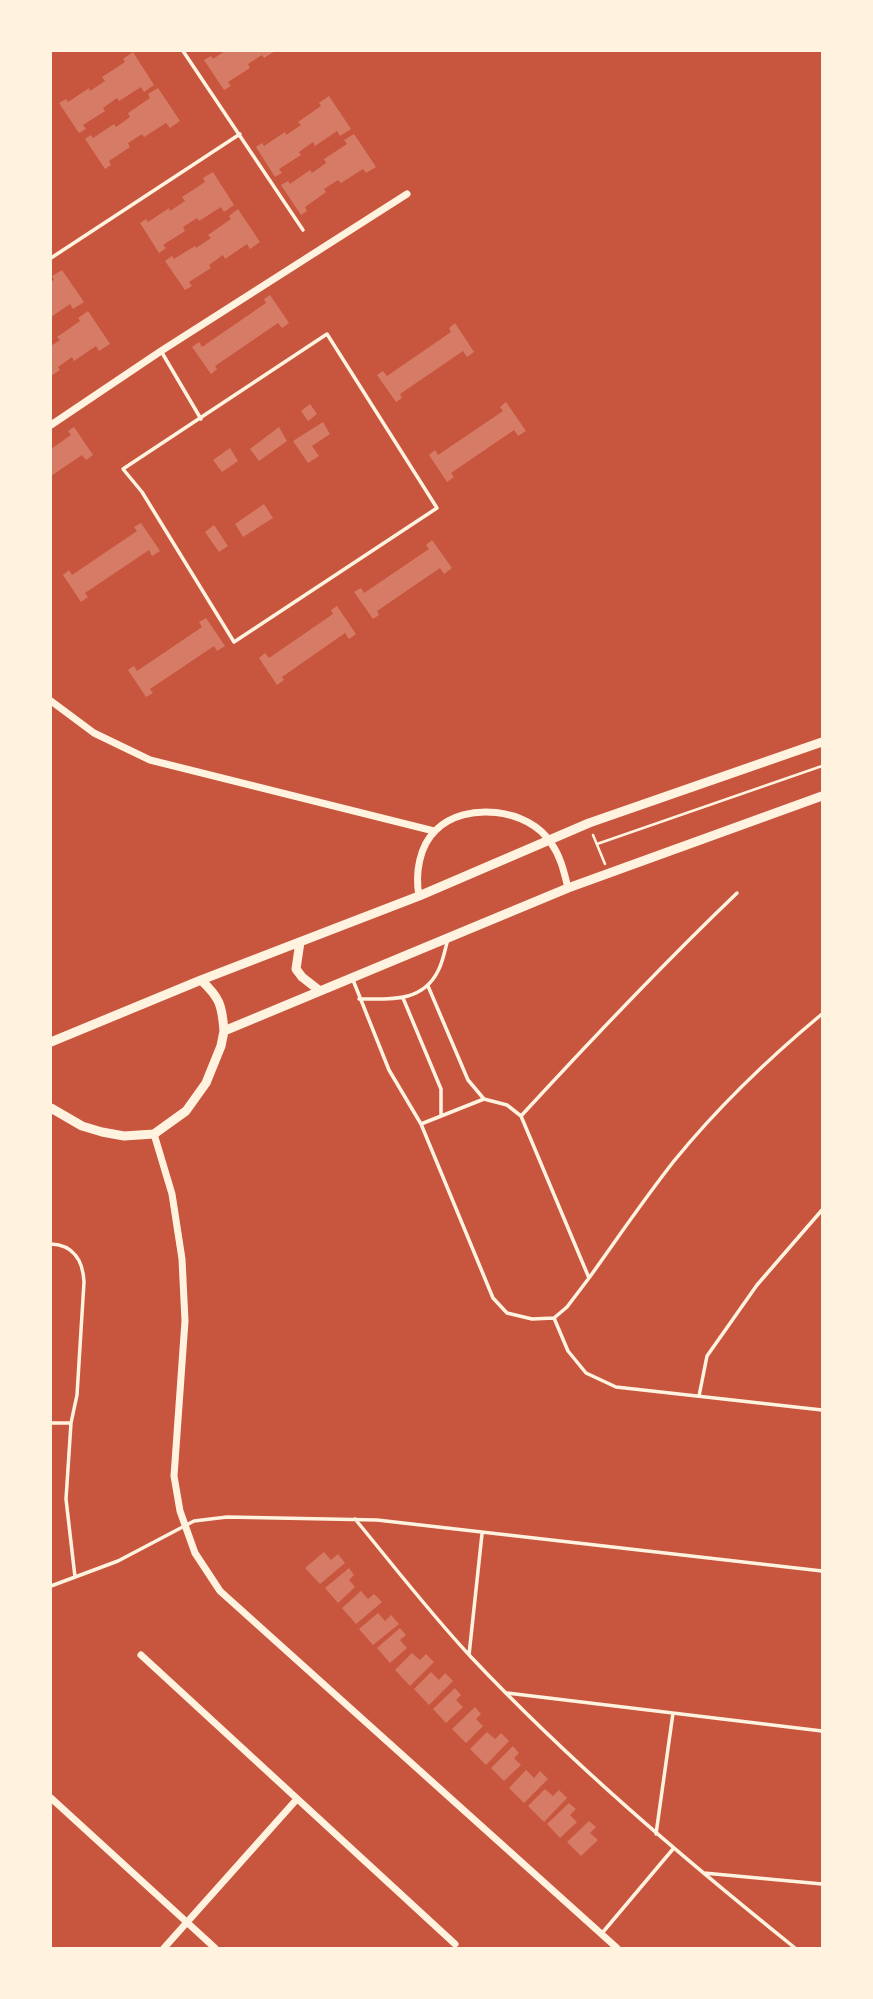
<!DOCTYPE html>
<style>
body{margin:0}
#map{position:relative;width:873px;height:1999px;overflow:hidden;background:#c8553d;font-family:"Exo 2",sans-serif}
canvas{display:block}
.frame{position:absolute;inset:0;border:52px solid #fff3e0;pointer-events:none}
</style>
<div id="map">
<canvas width="873" height="1999"></canvas>
<div class="frame"></div>
</div>
<script>
const c = document.querySelector('canvas').getContext('2d');
c.lineJoin = 'round';
function fillPath(path, color) {
  c.fillStyle = color;
  c.fill(path, 'evenodd');
}
function stroke(path, color, width, dash) {
  c.strokeStyle = color;
  c.lineWidth = width;
  c.lineCap = dash ? 'butt' : 'round';
  c.setLineDash(dash || []);
  c.stroke(path);
}
fillPath(new Path2D(`
 M225 51H275L264 58 262 55 248 64 250 68 228 82 231 86 224 90 204 60 211 56 213 59Z
 M133 52 154 85 144 92 141 87 119 101 117 98 103 108 105 111 83 125 86 129 79 133 59 103 66 99 68 102 89 88 90 91 105 81 102 77 125 62 123 59Z
 M158 88 180 121 170 128 166 123 144 137 142 134 128 143 130 147 109 161 111 165 105 169 85 139 91 135 93 138 114 124 116 127 130 117 128 113 150 98 148 94Z
 M329 96 351 129 340 136 337 131 315 146 313 142 299 152 301 155 279 169 282 173 275 177 256 147 262 143 264 146 285 132 286 135 301 125 298 122 321 106 319 103Z
 M354 134 376 167 366 173 363 169 341 183 338 180 324 189 326 192 305 207 307 211 301 215 281 185 288 181 290 184 310 170 312 173 326 163 324 159 347 144 344 140Z
 M213 172 234 205 224 212 221 207 199 221 197 218 183 227 185 231 163 245 166 248 159 253 140 223 146 219 148 222 169 208 170 211 185 201 182 197 205 182 203 178Z
 M238 209 260 242 250 249 247 244 225 259 223 255 209 265 211 268 189 282 192 286 185 290 165 261 172 256 174 259 195 246 196 248 211 238 208 235 231 219 229 216Z
 M62 270 84 302 73 309 70 304 51 317V282L54 280 52 276Z
 M270 295 289 323 282 328 278 323 215 366 217 369 211 374 192 347 199 342 202 347 266 303 264 299Z
 M88 311 110 344 99 351 96 346 74 361 72 357 58 367 60 370 51 376V346L60 340 57 337 80 321 78 318Z
 M455 323 474 352 467 357 463 351 400 394 402 398 396 402 377 375 383 371 387 376 451 332 449 328Z
 M506 402 526 431 518 436 514 430 451 473 454 477 447 482 429 455 435 450 438 455 503 411 500 407Z
 M310 404 317 414 308 421 301 411Z
 M323 422 330 434 312 446 319 456 308 463 293 441Z
 M74 427 93 455 86 460 82 455 51 476V449L71 435 68 431Z
 M279 427 287 441 259 461 250 449Z
 M230 448 238 461 222 472 213 460Z
 M264 504 273 518 243 537 235 524Z
 M141 523 160 551 152 556 149 550 85 593 88 597 81 602 63 575 69 570 72 575 137 531 134 527Z
 M214 525 228 546 219 552 205 532Z
 M432 540 452 568 444 574 440 568 377 611 379 615 373 619 354 592 361 588 364 593 429 549 426 545Z
 M337 606 356 634 349 639 345 633 282 677 284 680 277 685 259 658 265 653 269 658 333 614 331 610Z
 M206 618 225 646 217 651 214 646 150 689 153 693 146 697 128 670 134 666 137 671 202 627 199 622Z
 M324 1552 331 1560 338 1554 345 1563 320 1584 305 1568Z
 M349 1568 354 1575 349 1580 355 1587 338 1603 325 1588Z
 M361 1591 368 1599 374 1594 382 1602 356 1624 342 1608Z
 M378 1613 385 1621 391 1615 399 1624 373 1645 359 1629Z
 M400 1628 406 1635 400 1640 407 1648 390 1663 377 1648Z
 M412 1653 420 1660 426 1654 434 1662 410 1686 395 1670Z
 M431 1672 439 1680 445 1673 453 1681 429 1705 414 1689Z
 M455 1688 461 1695 456 1700 463 1707 446 1723 433 1709Z
 M475 1707 481 1714 476 1719 483 1726 466 1743 452 1729Z
 M487 1732 495 1739 501 1733 509 1741 486 1765 470 1749Z
 M513 1746 519 1753 514 1758 521 1765 504 1781 491 1768Z
 M526 1770 534 1778 540 1771 548 1779 524 1803 509 1788Z
 M545 1789 553 1796 559 1790 567 1798 544 1822 528 1806Z
 M569 1803 576 1809 570 1815 577 1822 560 1838 547 1824Z
 M589 1821 596 1827 590 1833 598 1840 581 1856 567 1842Z`), '#d67c66');
stroke(new Path2D(`
 M593 835 605 864
 M597 844 822 766`), '#fff3e0', 2.5);
stroke(new Path2D(`
 M183 51 303 230
 M51 258 240 134
 M327 334 437 508 234 642 142 492 123 469Z
 M161 351 201 419
 M353 980 389 1070 421 1124 493 1298 507 1313 532 1319 554 1318 567 1307 589 1278 521 1116 507 1105 484 1099 421 1124
 M428 986 468 1080 484 1099
 M403 998 441 1089V1116
 M359 999C389 999 422 1003 438 971 443 962 445 949 448 939
 M521 1116C591 1040 662 965 737 893
 M51 1244C74 1245 83 1261 84 1282L77 1395 71 1423 66 1499 75 1577
 M589 1278C617 1239 644 1199 674 1161 718 1107 769 1058 822 1014
 M554 1318 568 1351 586 1373 616 1387 822 1410
 M699 1396 707 1356 757 1285 822 1210
 M51 1423H71
 M355 1519C393 1565 430 1613 471 1657 571 1763 682 1857 795 1948
 M51 1586 118 1561 194 1521 227 1517 377 1520 822 1571
 M469 1655 482 1534
 M507 1693 822 1731
 M656 1834 673 1713
 M704 1873 822 1884
 M603 1932 673 1849`), '#fff3e0', 3.5);
stroke(new Path2D(`
 M51 425 161 351 407 194
 M51 701 94 733 150 760 434 831
 M419 896C415 874 419 846 436 830 465 801 529 808 551 843 561 857 564 872 568 888
 M154 1134 172 1194 182 1259 185 1321 174 1476 180 1511 195 1553 220 1591 617 1948
 M141 1655 455 1944
 M51 1798 215 1948
 M164 1948 297 1799`), '#fff3e0', 7);
stroke(new Path2D(`
 M300 942 296 969 302 977 320 991
 M201 980C220 998 222 1005 224 1031
 M51 1042 201 980 419 896 589 823 822 742
 M51 1108 82 1126 102 1132 124 1136 154 1134 186 1111 206 1083 221 1046 224 1031 568 888 822 796`), '#fff3e0', 9);
</script>
